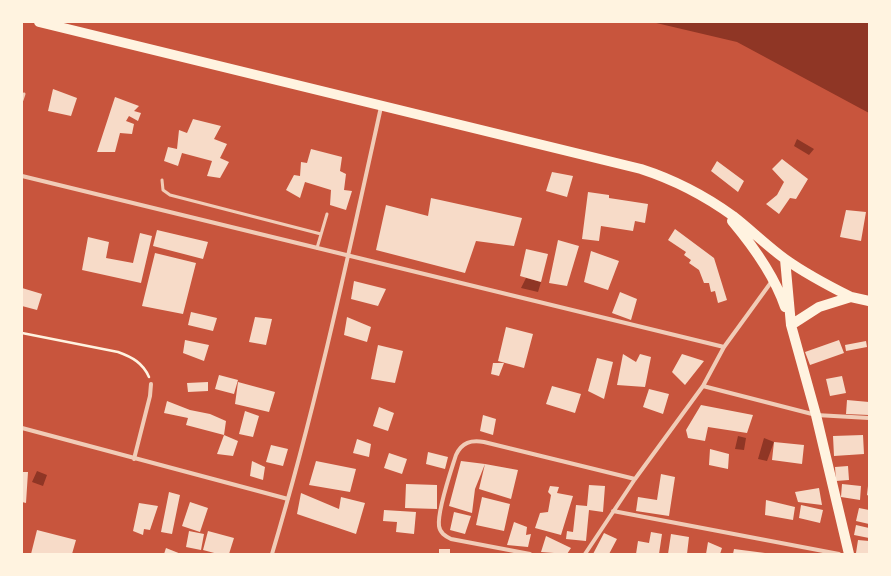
<!DOCTYPE html>
<style>
body{margin:0}
#map{position:relative;width:891px;height:576px;overflow:hidden;background:#c8553d;font-family:"Public Sans",sans-serif}
canvas{display:block}
.frame{position:absolute;inset:0;border:23px solid #fff3e0;pointer-events:none}
</style>
<div id="map">
<canvas width="891" height="576"></canvas>
<div class="frame"></div>
</div>
<script>
const c = document.querySelector('canvas').getContext('2d');
c.lineJoin = 'round';
function fillPath(path, color) {
  c.fillStyle = color;
  c.fill(path, 'evenodd');
}
function stroke(path, color, width, dash) {
  c.strokeStyle = color;
  c.lineWidth = width;
  c.lineCap = dash ? 'butt' : 'round';
  c.setLineDash(dash || []);
  c.stroke(path);
}
fillPath(new Path2D(`
 M652 22H869V113L737 42Z
 M797 139 814 149 809 155 794 146Z
 M526 278 541 282 538 292 521 288Z
 M738 436 746 438 744 450 735 449Z
 M764 438 774 442 767 461 758 459Z
 M37 471 47 475 43 486 32 482Z`), '#8f3625');
fillPath(new Path2D(`
 M53 89 77 98 71 116 48 111Z
 M115 97 139 106 134 111 141 113 138 121 129 116 126 121 134 124 132 134 120 133 115 152H97Z
 M193 119 221 126 214 139 227 144 220 158 229 162 220 178 207 176 212 161 182 153 178 166 164 161 168 147 177 149 179 130 187 133Z
 M311 149 342 157 340 171 346 174 344 190 352 191 346 210 330 205 331 190 305 182 300 198 286 190 294 175 300 176 301 162 307 163Z
 M782 159 808 179 796 199 790 198 779 214 766 204 777 195 784 182 772 169Z
 M717 161 744 181 738 192 711 171Z
 M552 172 573 176 567 197 546 191Z
 M588 192 609 195V198L648 204 645 223 635 221 633 231 601 226 599 241 582 239Z
 M431 198 522 218 514 246 476 241 465 273 376 250 386 205 428 216Z
 M846 210 866 212 861 241 840 237Z
 M675 229 714 258 727 300 718 303 715 291 711 292 709 283H704L699 270 689 263 691 260 684 255 686 252 668 240Z
 M157 230 208 242 203 259 153 246Z
 M140 233 152 236 141 283 82 270 88 237 109 242 106 258 133 263Z
 M558 240 579 246 567 286 549 283Z
 M526 249 548 254 541 282 520 276Z
 M591 251 619 261 608 290 584 282Z
 M155 253 196 263 183 314 142 306Z
 M354 281 386 289 378 306 351 299Z
 M22 288 42 294 37 310 22 306Z
 M620 292 637 299 631 320 612 313Z
 M191 312 217 318 213 331 188 325Z
 M255 317 272 319 266 345 249 342Z
 M347 317 371 327 367 342 344 335Z
 M506 327 533 334 524 368 498 361Z
 M185 340 209 345 204 361 183 353Z
 M839 340 844 353 810 365 805 352Z
 M866 341 867 347 846 351 845 345Z
 M378 345 403 351 395 383 371 379Z
 M623 354 636 362 640 354 651 357 645 387 617 385Z
 M682 354 704 361 685 385 672 372Z
 M597 358 613 362 604 399 588 391Z
 M493 363H504L499 376 491 374Z
 M219 375 238 380 234 394 215 389Z
 M842 376 846 393 830 396 826 379Z
 M208 382V391L188 392 187 383Z
 M238 382 275 392 269 412 235 404Z
 M552 386 581 394 575 413 546 404Z
 M649 389 669 394 663 414 643 407Z
 M847 400 869 402V415L846 414Z
 M167 401 190 410 210 414 226 421 224 435 186 425 188 418 164 413Z
 M701 405 753 415 747 433 708 427 705 441 688 438 686 430Z
 M379 407 394 413 388 431 373 426Z
 M245 411 259 416 253 437 239 434Z
 M483 415 496 419 493 435 480 431Z
 M224 435 238 441 233 456 217 454Z
 M863 435 864 454 834 456 833 436Z
 M357 439 371 444 369 457 353 453Z
 M774 442 804 445 802 464 772 460Z
 M271 445 288 449 283 466 266 462Z
 M710 449 729 454 728 469 709 465Z
 M428 452 448 457 445 469 426 464Z
 M389 453 407 459 402 474 384 468Z
 M252 461 265 467 263 480 250 476Z
 M316 461 356 469 350 492 309 485Z
 M461 461 485 464 475 489 472 513 449 506Z
 M485 464 518 470 511 499 479 489Z
 M848 466 849 480 836 481 835 467Z
 M22 472H28L26 503 22 502Z
 M661 474 675 477 669 516 636 511 638 497 657 500Z
 M406 484 437 485V509L405 508Z
 M842 484 861 486 860 500 841 497Z
 M589 485 605 486 603 512 589 510 586 541 566 539 567 531 573 532 576 505 587 506Z
 M550 486 559 487 557 493 573 496 561 535 535 528 540 513 548 512 551 495 548 492Z
 M868 486H869V496L867 495Z
 M819 488 822 505 798 502 795 492Z
 M169 492 180 495 172 534 161 532Z
 M301 493 339 509 341 497 365 503 356 534 297 514Z
 M482 497 510 504 504 531 476 525Z
 M766 500 795 507 793 520 765 515Z
 M190 502 208 508 200 532 182 526Z
 M139 503 158 506 150 530 144 529 143 535 133 531Z
 M801 505 823 510 820 523 799 518Z
 M859 508 869 510V524L856 521Z
 M384 510 416 512 414 534 396 532 397 522 383 521Z
 M454 512 471 516 465 534 450 530Z
 M514 522 527 527 526 535 531 534 528 547 507 545Z
 M856 525 869 528V538L854 535Z
 M37 530 76 540 72 554H31Z
 M189 531 204 534 201 550 186 547Z
 M208 531 234 538 229 554H218L203 550Z
 M651 532 662 534 659 554 649 553V554H636L638 541 649 543Z
 M604 533 617 539 609 554H593Z
 M671 534 689 537 687 554H668Z
 M546 536 571 548 567 554 541 552Z
 M858 540 869 541V554L856 553Z
 M708 542 722 548 720 554H706Z
 M166 548 181 554H164Z
 M439 549H450V554H439Z
 M734 549 765 553V554H733Z`), '#f7dbc8');
stroke(new Path2D(`
 M22 333 118 352C132 357 143 363 149 377`), '#fff3e0', 2.5);
stroke(new Path2D(`
 M22 100 24 94
 M162 180 163 190 170 195 321 234
 M317 248 327 214`), '#f1ccb7', 3);
stroke(new Path2D(`
 M22 176 724 347
 M703 386 816 415 869 418
 M22 428 288 499
 M134 459 150 396 151 384
 M613 511 839 554
 M272 554C316 407 348 257 381 107
 M530 554 451 539C445 536 440 533 439 526 437 511 451 471 456 455 462 442 471 440 484 442L635 479
 M585 554 635 479 703 386 724 347 772 281`), '#f1ccb7', 4);
stroke(new Path2D(`
 M39 22 641 169C675 180 704 195 733 216 751 230 767 246 785 259 806 274 829 286 851 297
 M732 221C753 246 775 277 785 307
 M785 259 791 325 816 415 849 554
 M791 325 819 307 851 297 869 301`), '#fff3e0', 10);
</script>
